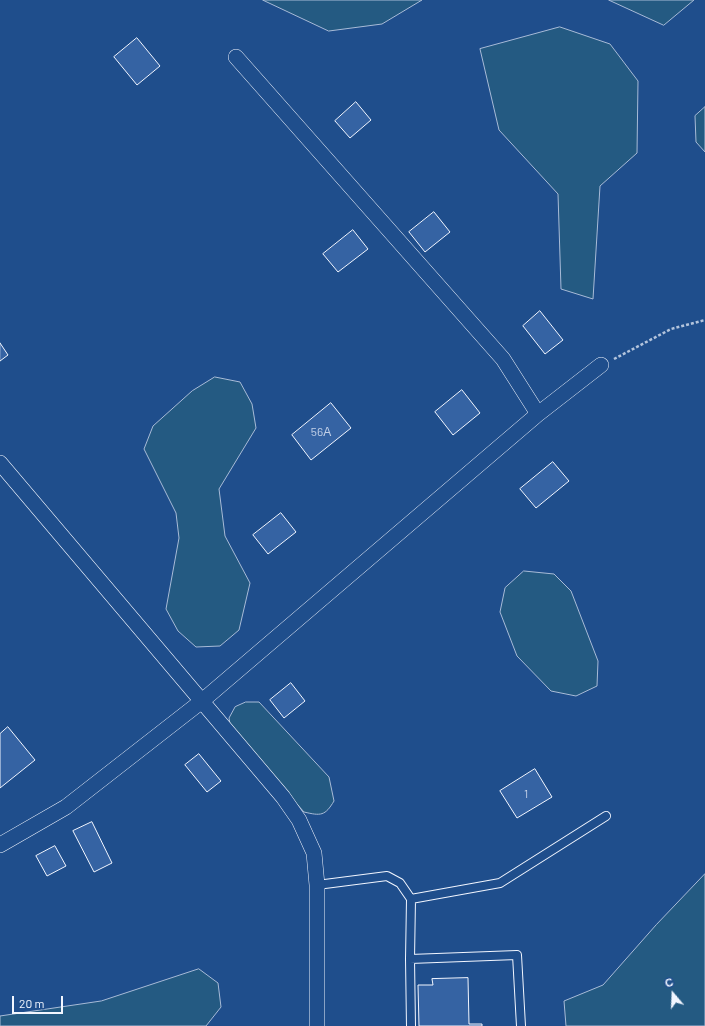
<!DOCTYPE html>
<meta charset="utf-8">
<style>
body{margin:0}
#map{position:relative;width:705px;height:1026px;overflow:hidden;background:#1f4e8c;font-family:Barlow,sans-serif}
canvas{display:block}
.north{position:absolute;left:653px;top:974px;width:40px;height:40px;-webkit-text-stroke:3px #1f4e8c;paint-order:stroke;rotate:341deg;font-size:11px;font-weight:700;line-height:16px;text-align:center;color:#f2f6ff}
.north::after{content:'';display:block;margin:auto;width:14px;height:18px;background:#f2f6ff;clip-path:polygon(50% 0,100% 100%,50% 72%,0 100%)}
.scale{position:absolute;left:12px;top:996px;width:51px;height:18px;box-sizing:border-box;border:2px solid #f2f6ff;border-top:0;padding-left:5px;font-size:12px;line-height:14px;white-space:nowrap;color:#f2f6ff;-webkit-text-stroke:3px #1f4e8c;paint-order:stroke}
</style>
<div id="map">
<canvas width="705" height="1026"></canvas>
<div class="north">С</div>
<div class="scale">20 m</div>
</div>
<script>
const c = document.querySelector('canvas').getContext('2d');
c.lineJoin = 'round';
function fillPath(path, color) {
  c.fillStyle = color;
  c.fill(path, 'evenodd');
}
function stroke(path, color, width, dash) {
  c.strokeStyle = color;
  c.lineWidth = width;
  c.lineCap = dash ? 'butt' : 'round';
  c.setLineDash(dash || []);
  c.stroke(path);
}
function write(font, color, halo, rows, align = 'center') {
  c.font = font + ' Barlow,sans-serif';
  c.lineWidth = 3;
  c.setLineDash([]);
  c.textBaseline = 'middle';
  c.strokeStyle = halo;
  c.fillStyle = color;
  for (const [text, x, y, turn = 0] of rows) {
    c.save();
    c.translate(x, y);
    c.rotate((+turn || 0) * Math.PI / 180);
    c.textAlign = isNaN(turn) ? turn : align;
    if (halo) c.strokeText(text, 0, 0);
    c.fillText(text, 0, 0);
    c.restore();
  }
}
const green = new Path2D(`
 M263 0H422L382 24 329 31Z
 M609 0H694L664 25Z
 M560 27 610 44 638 81 637 153 600 186 593 299 561 289 558 194 499 130 480 49Z
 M705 107V152L696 142 695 116Z
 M215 377 240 382 252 404 256 428 219 489 225 536 250 583 239 630 220 646 196 647 178 631 166 609 179 538 176 513 144 449 153 426 192 391Z
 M524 571 554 574 571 591 598 661 597 686 576 696 551 691 517 656 500 612 505 588Z
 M246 702H259L329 777 334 801C325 816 321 816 304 812L231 730 229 718 235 707Z
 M705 874V1026H566L564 1001 603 985 656 925Z
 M199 969 218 983 221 1007 206 1026H0V1016L101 1001Z`);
fillPath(green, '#245a82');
stroke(green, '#a8bbd7', 1);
const building = new Path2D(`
 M137 38 160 66 137 85 114 57Z
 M356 102 371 120 350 138 335 121Z
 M434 212 450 232 425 252 409 232Z
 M353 230 368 249 338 272 323 254Z
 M540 311 563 340 545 354 523 326Z
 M0 343 8 355 0 361Z
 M462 390 480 413 453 435 435 412Z
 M331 403 351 428 311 460 292 435Z
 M553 462 569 481 536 508 520 489Z
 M281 513 296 532 268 554 253 535Z
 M291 683 305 701 284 718 270 700Z
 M8 727 35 760 0 788V734Z
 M199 754 221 781 207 792 185 765Z
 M535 769 552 797 517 818 500 791Z
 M92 822 112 863 94 872 73 831Z
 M55 846 66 866 47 876 36 856Z
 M468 978 469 1024H482V1026H419L418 985H433L432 979Z`);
fillPath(building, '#3563a3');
stroke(building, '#f2f6ff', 1);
const service = new Path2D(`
 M317 885 387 876 400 883 411 899 410 959 411 1026
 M411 899 500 883 606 816
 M410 959 517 955 521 1026`);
const minor = new Path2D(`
 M236 57 503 359 538 414
 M0 463 283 797 299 820 314 853 317 885V1026
 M0 845 66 807 202 701 538 414 601 365`);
stroke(service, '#f2f6ff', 10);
stroke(minor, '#f2f6ff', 16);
stroke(new Path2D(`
 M614 359 671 329 705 320`), '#b3c4dc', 2.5, [3, 2]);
stroke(service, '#1f4e8c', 8);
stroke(minor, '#1f4e8c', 15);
write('12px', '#c3d1e8', null, [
 ["56А",321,432],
 ["1",526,794]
]);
</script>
